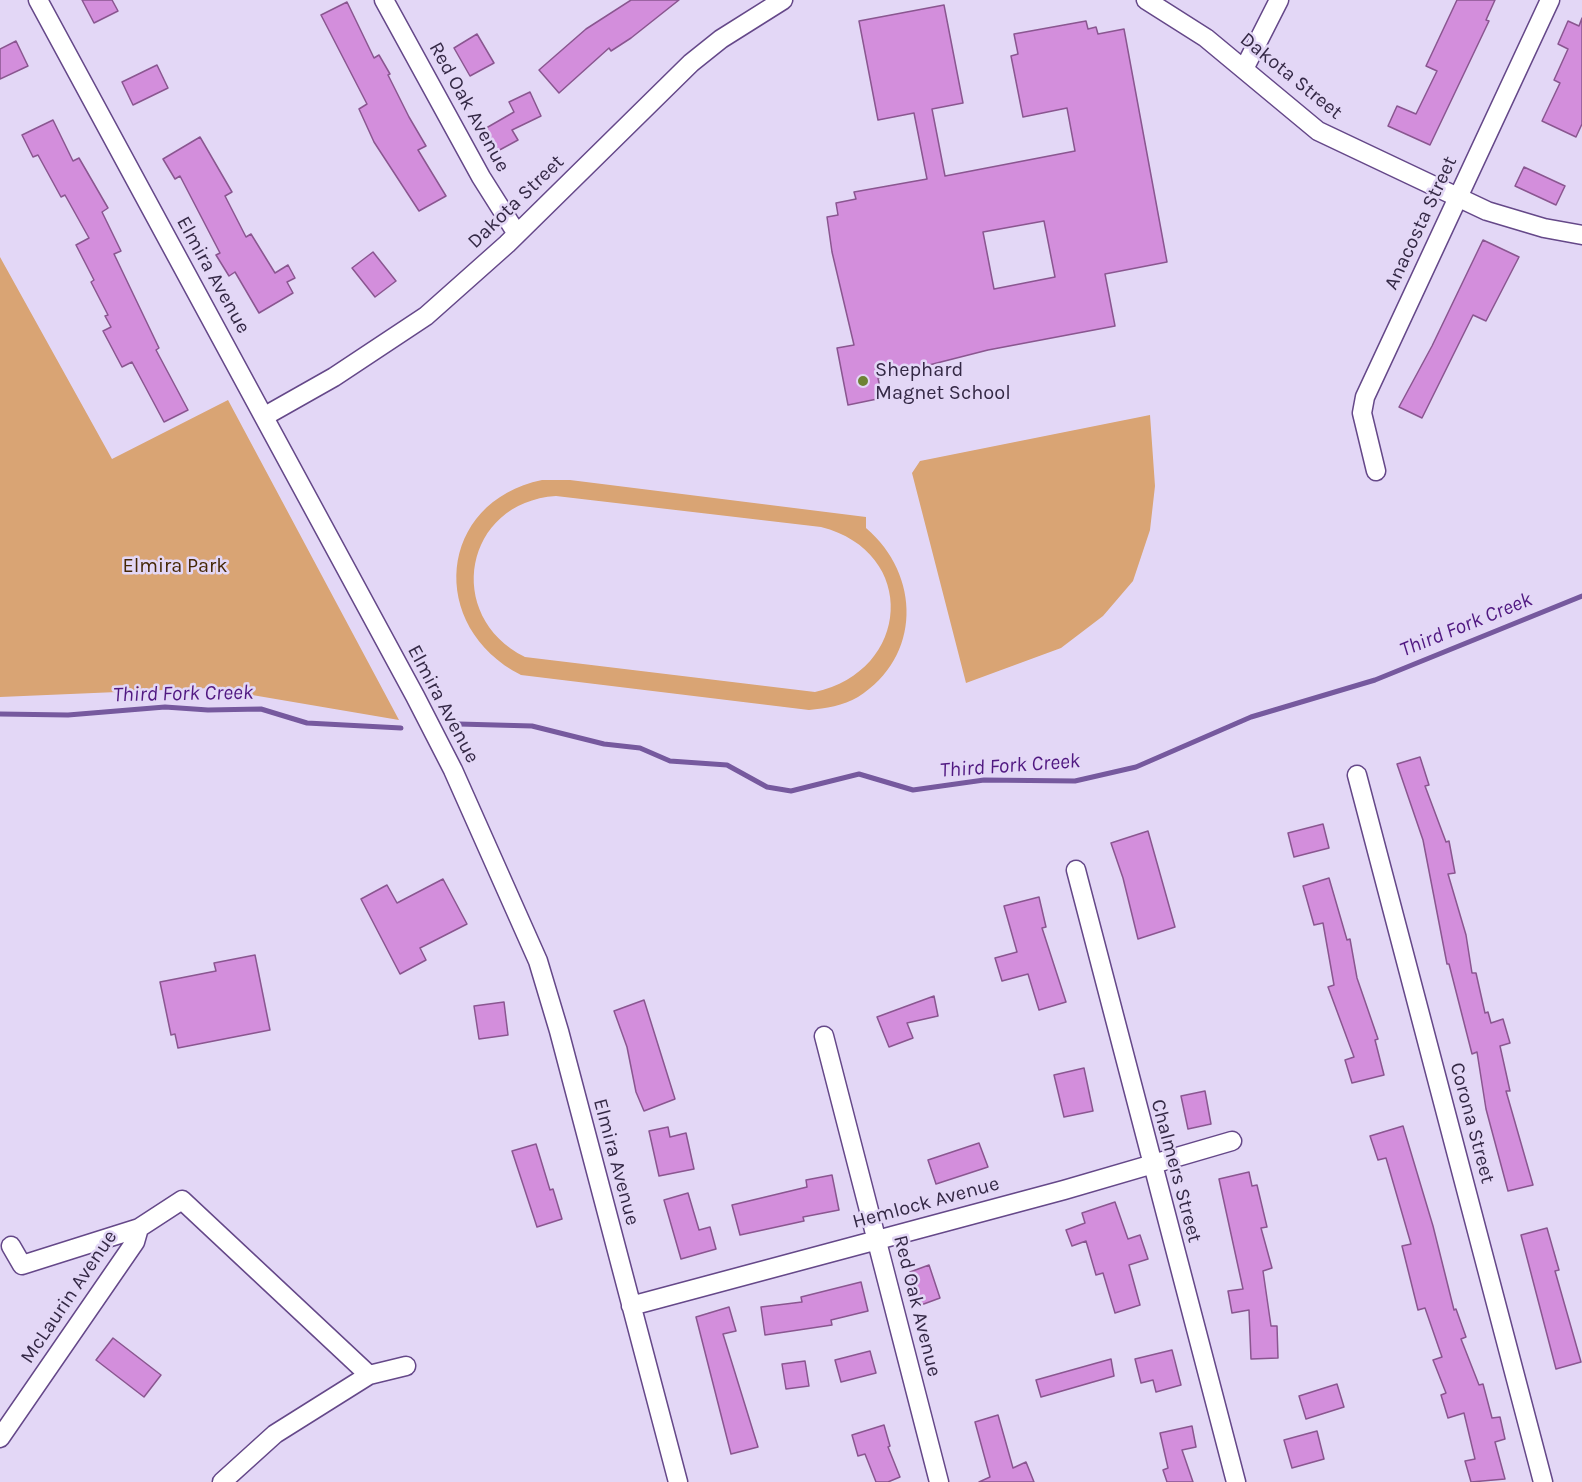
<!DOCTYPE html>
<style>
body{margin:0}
canvas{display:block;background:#e3d7f6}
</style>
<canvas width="1582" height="1482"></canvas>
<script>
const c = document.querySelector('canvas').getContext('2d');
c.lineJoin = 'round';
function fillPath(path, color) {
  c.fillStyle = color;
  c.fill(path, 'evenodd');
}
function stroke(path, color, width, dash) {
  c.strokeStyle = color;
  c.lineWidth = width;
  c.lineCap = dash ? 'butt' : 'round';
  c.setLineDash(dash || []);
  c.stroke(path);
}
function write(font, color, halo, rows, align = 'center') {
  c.font = font + ' Karla,sans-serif';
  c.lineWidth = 5;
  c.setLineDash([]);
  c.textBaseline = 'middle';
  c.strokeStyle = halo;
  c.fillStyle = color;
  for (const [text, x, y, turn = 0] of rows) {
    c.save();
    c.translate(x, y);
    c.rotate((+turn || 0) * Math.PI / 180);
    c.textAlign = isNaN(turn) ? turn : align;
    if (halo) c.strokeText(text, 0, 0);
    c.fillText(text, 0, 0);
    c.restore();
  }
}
fillPath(new Path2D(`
 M0 257 112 459 228 400 399 720 211 688 0 697Z
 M1150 415 1155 486 1150 530 1133 581 1103 616 1061 648 966 683 912 473 920 461Z
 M542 480H570L866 517V528C921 575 922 657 858 697 843 706 826 708 809 710L521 675C427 627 437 502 542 480ZM556 496 821 527C919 552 911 671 815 692L525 657C443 616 464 502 556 496Z`), '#d9a474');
stroke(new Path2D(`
 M0 714 68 715 165 707 208 710 261 709 307 723 401 728
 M459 724 532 726 604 744 640 748 670 761 727 765 767 787 791 791 859 774 913 790 984 780 1075 781 1136 767 1251 717 1375 680 1582 596`), '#76599e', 5);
const building = new Path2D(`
 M82 0H112L118 11 94 23Z
 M631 0H679L631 38 611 51 609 48 559 93 539 70 586 29Z
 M1457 0H1495L1486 20 1489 21 1430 145 1388 126 1397 106 1416 114 1437 71 1426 66Z
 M347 2 374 58 379 55 390 74 388 75 409 117 426 146 418 150 446 196 419 211 374 142 359 109 367 104 321 15Z
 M944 5 963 103 932 109 945 176 1075 151 1067 108 1023 117 1011 56 1018 54 1014 34 1086 21 1088 29 1096 27 1098 34 1124 29 1167 262 1105 274 1115 326 988 350 878 378 882 398 848 405 837 348 854 345 832 252 827 217 838 215 836 203 856 199 854 192 927 179 914 113 878 120 859 21ZM1044 221 1055 277 994 289 983 232Z
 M1582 18V124L1576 137 1542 121 1560 83 1554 80 1568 49 1558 44 1568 21 1579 26Z
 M477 34 494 63 470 76 454 48Z
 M16 41 28 66 0 79V49Z
 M157 65 168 88 133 105 122 82Z
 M530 92 541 116 512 130 518 140 494 153 481 131 514 112 509 102Z
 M53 120 73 161 79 158 108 208 102 212 121 251 114 254 159 348 156 350 188 410 164 422 132 362 122 367 103 331 111 327 105 316 108 315 91 282 94 280 76 245 89 238 65 195 61 197 38 155 33 157 22 135Z
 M200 137 232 192 225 196 246 237 251 234 275 273 288 265 295 278 287 282 293 293 259 313 235 272 229 276 216 255 220 253 180 176 175 179 163 159Z
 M1524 167 1565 186 1556 205 1515 186Z
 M1483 240 1519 257 1486 321 1473 315 1422 418 1399 407 1432 346Z
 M373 252 396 281 375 297 352 268Z
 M1420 757 1429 785 1425 786 1446 842 1449 841 1455 873 1448 874 1466 935 1472 973H1476L1485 1013 1488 1012 1491 1023 1503 1019 1510 1043 1500 1046 1510 1091H1506L1533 1185 1508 1191 1486 1109 1477 1052 1472 1054 1449 964H1447L1423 840 1397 764Z
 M1323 824 1329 848 1294 857 1288 833Z
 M1148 831 1175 927 1138 939 1123 878 1111 843Z
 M1329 878 1347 940 1350 939 1357 978 1378 1039 1375 1040 1384 1075 1352 1083 1345 1060 1354 1057 1328 987 1334 985 1323 923 1314 925 1303 886Z
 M443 879 467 924 420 948 426 960 400 974 361 899 387 885 397 903Z
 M1039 897 1046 927 1042 928 1066 1002 1039 1010 1028 974 1002 981 995 958 1017 952 1004 906Z
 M255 955 270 1030 178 1048 175 1034 171 1035 160 982 216 971 214 963Z
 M934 996 938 1016 907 1023 913 1038 889 1047 877 1017Z
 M644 1000 675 1099 644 1111 636 1092 627 1047 614 1011Z
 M504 1002 508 1035 479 1039 474 1006Z
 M1084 1068 1093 1111 1064 1117 1054 1075Z
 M1205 1091 1211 1124 1188 1129 1181 1096Z
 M1403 1126 1433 1226 1454 1310 1456 1309 1466 1337 1461 1339 1479 1385 1483 1384 1492 1418 1500 1417 1505 1439 1495 1442 1505 1479 1471 1482 1465 1461 1475 1459 1464 1413 1448 1418 1441 1395 1446 1393 1433 1360 1442 1357 1425 1308 1418 1310 1402 1246 1411 1244 1386 1158 1378 1160 1370 1136Z
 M668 1127 670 1137 686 1133 694 1169 659 1176 649 1131Z
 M979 1143 988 1167 936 1184 928 1160Z
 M536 1144 550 1190 553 1189 562 1219 537 1227 512 1151Z
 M1249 1172 1252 1186 1257 1185 1267 1227 1261 1228 1272 1268 1263 1271 1271 1326H1277L1278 1358 1251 1359 1249 1310 1232 1313 1228 1291 1243 1289 1219 1179Z
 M832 1175 839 1210 803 1217 804 1221 740 1235 732 1205 807 1187 806 1180Z
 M688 1193 699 1230 710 1227 716 1249 681 1259 664 1200Z
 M1115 1202 1128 1239 1140 1235 1148 1259 1129 1265 1140 1305 1115 1313 1103 1273 1096 1275 1086 1241 1072 1246 1066 1230 1085 1223 1082 1213Z
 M1547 1228 1559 1270 1555 1271 1581 1362 1556 1369 1521 1235Z
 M929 1265 940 1298 921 1305 910 1272Z
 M861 1282 868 1311 831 1320 832 1325 765 1335 761 1307 802 1302 801 1297Z
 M729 1307 736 1331 723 1334 758 1447 731 1454 696 1317Z
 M113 1338 161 1375 144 1397 96 1360Z
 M1172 1350 1181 1385 1156 1392 1153 1380 1141 1383 1135 1359Z
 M870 1351 876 1373 841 1382 835 1360Z
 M1111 1359 1114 1376 1041 1397 1036 1380Z
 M805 1361 809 1386 786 1389 782 1364Z
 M1337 1384 1344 1407 1306 1419 1299 1396Z
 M998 1415 1013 1468 1026 1462 1034 1482H979L990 1477 975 1422Z
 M884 1425 890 1446 888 1447 900 1477 888 1482H876L865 1454 858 1456 852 1435Z
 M1192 1426 1196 1447 1182 1450 1193 1482H1167L1163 1470 1168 1468 1160 1433Z
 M1317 1431 1324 1459 1292 1468 1284 1440Z`);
fillPath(building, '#d38edc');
stroke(building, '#8a5690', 1.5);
const street = new Path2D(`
 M38 0 415 696 453 770 538 961 559 1031 678 1482
 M384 0 481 177 517 234
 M1146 0 1206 38 1318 131 1487 211 1544 228 1582 235
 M1244 69 1279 0
 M265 416 334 377 426 316 507 244 691 63 721 39 783 0
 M1376 471 1362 413 1365 397 1550 0
 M1357 775 1543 1482
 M1076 870 1236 1482
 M824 1036 939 1482
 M139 1228 182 1200 369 1375
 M631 1306 1064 1190 1232 1141
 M0 1438 135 1242 139 1228 22 1265 11 1246
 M222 1482 275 1434 369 1375 406 1366`);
stroke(street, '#654889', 21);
stroke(street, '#fff', 18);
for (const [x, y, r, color] of [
 [863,381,6,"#6d8334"]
]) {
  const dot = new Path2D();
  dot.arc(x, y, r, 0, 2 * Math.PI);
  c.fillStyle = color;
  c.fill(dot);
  stroke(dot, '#e3d7f6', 2);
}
write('20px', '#342845', '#e3d7f6', [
 ["Dakota Street",1291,76,39],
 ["Red Oak Avenue",469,107,61],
 ["Dakota Street",516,202,-44],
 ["Anacosta Street",1421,223,-65],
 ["Elmira Avenue",213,275,61],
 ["Elmira Avenue",443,704,62],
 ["Corona Street",1472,1123,75],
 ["Elmira Avenue",616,1162,75],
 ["Chalmers Street",1176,1171,75],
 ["Hemlock Avenue",926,1203,-15],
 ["McLaurin Avenue",69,1297,-56],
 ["Red Oak Avenue",917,1306,76]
]);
write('20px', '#342845', '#e3d7f6', [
 ["Shephard",875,370],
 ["Magnet School",875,393]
], 'left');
write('20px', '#452705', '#e3d7f6', [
 ["Elmira Park",175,566]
]);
write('italic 21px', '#501881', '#e3d7f6', [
 ["Third Fork Creek",1466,625,-22],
 ["Third Fork Creek",183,694,-1],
 ["Third Fork Creek",1010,766,-4]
]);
</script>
